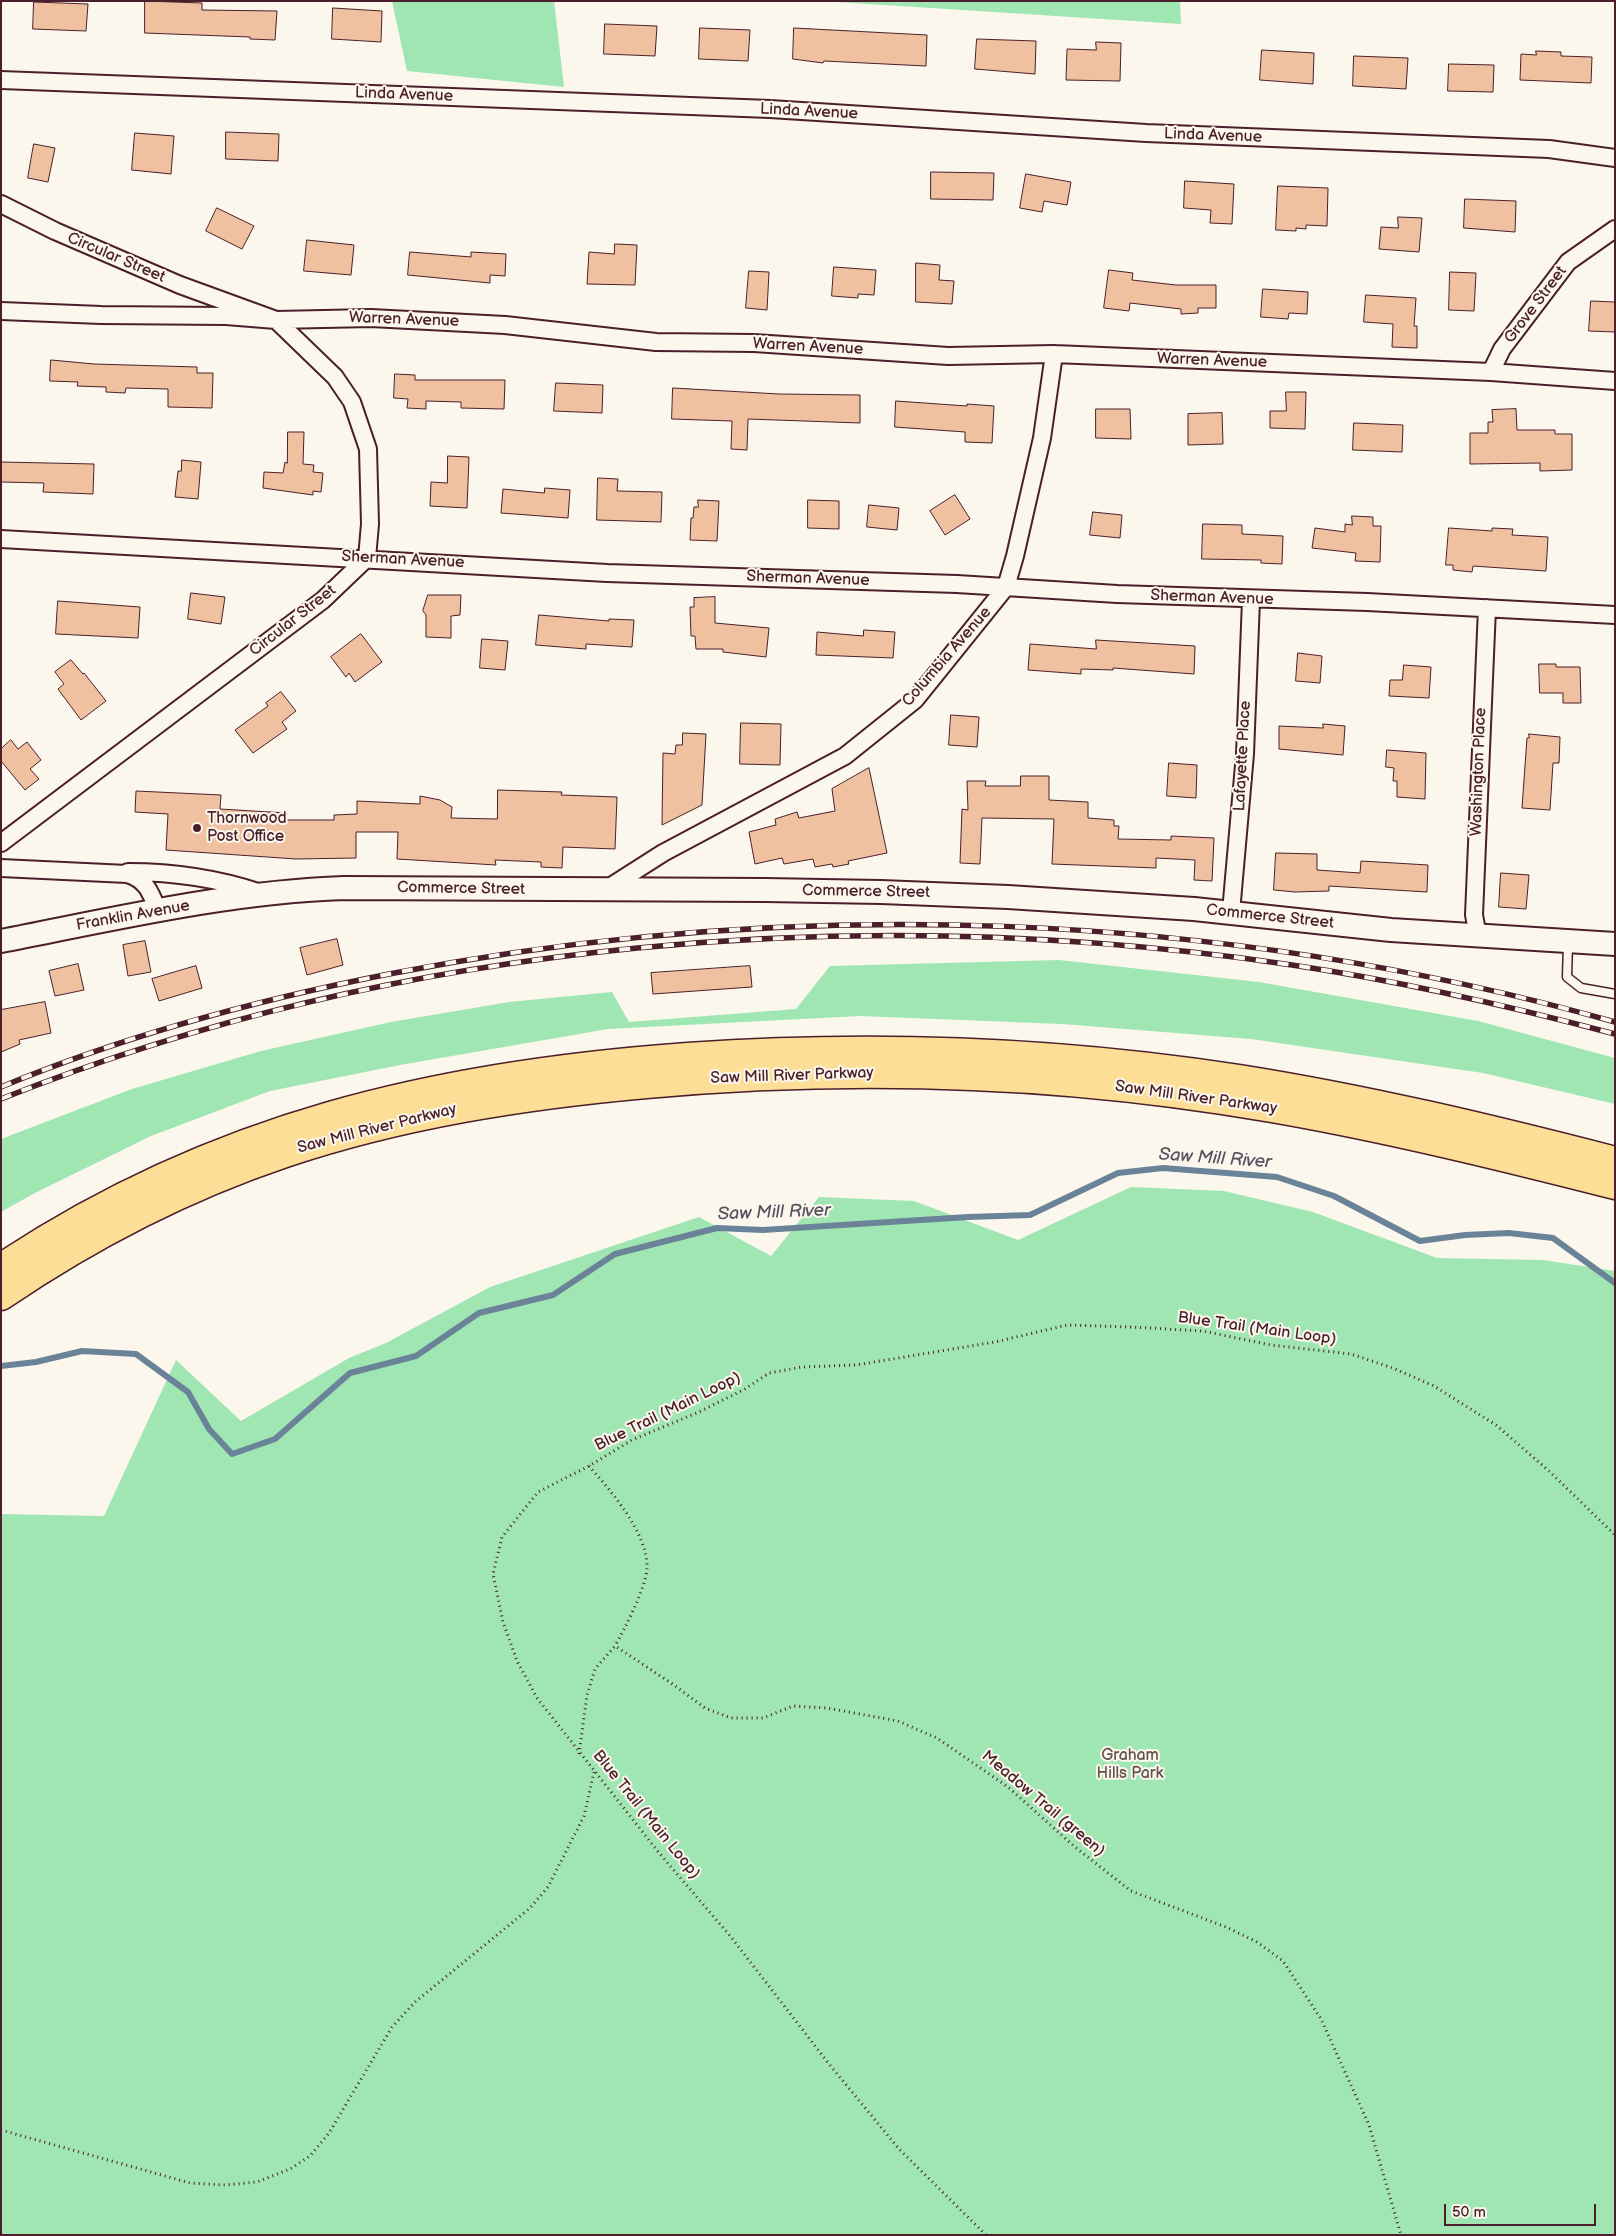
<!DOCTYPE html>
<style>
body{margin:0}
#map{position:relative;width:1616px;height:2236px;overflow:hidden;background:#fbf7ec;font-family:"Balsamiq Sans",sans-serif}
canvas{display:block}
.frame{position:absolute;inset:0;border:2px solid #4a1f2b;pointer-events:none}
.scale{position:absolute;left:1444px;top:2204px;width:152px;height:22px;box-sizing:border-box;border:2px solid #4a1f2b;border-top:0;padding-left:6px;font-size:15px;line-height:18px;white-space:nowrap;color:#4a1f2b;-webkit-text-stroke:4px #fbf7ec;paint-order:stroke}
</style>
<div id="map">
<canvas width="1616" height="2236"></canvas>
<div class="frame"></div>
<div class="scale">50 m</div>
</div>
<script>
const c = document.querySelector('canvas').getContext('2d');
c.lineJoin = 'round';
function fillPath(path, color) {
  c.fillStyle = color;
  c.fill(path, 'evenodd');
}
function stroke(path, color, width, dash) {
  c.strokeStyle = color;
  c.lineWidth = width;
  c.lineCap = dash ? 'butt' : 'round';
  c.setLineDash(dash || []);
  c.stroke(path);
}
function write(font, color, halo, rows, align = 'center') {
  c.font = font + ' "Balsamiq Sans",sans-serif';
  c.lineWidth = 4;
  c.setLineDash([]);
  c.textBaseline = 'middle';
  c.strokeStyle = halo;
  c.fillStyle = color;
  for (const [text, x, y, turn = 0] of rows) {
    c.save();
    c.translate(x, y);
    c.rotate((+turn || 0) * Math.PI / 180);
    c.textAlign = isNaN(turn) ? turn : align;
    if (halo) c.strokeText(text, 0, 0);
    c.fillText(text, 0, 0);
    c.restore();
  }
}
fillPath(new Path2D(`
 M392 1H554L564 87 407 71Z
 M821 1H1180L1181 24Z
 M1059 960 1259 982 1478 1021 1615 1058V1104L1483 1073 1251 1039 1062 1024 860 1016 608 1029 400 1065 270 1091 151 1136 33 1194 1 1212V1139L132 1089 261 1051 391 1022 509 1002 612 992 629 1022 796 1009 830 966Z
 M1131 1187 1224 1191 1313 1212 1437 1258 1543 1260 1615 1271V2235H1V1514L104 1516 176 1360 241 1421 349 1358 386 1343 490 1287 699 1217 771 1256 819 1197 914 1201 1018 1240Z`), '#a0e6b3');
stroke(new Path2D(`
 M1 1366 36 1362 82 1351 136 1354 188 1392 209 1429 232 1454 275 1439 350 1373 416 1356 479 1313 553 1295 615 1254 717 1228 763 1230 968 1217 1030 1215 1118 1173 1163 1168 1277 1177 1334 1196 1420 1241 1465 1235 1509 1233 1553 1238 1615 1283`), '#6a8398', 6);
const building = new Path2D(`
 M145 1 202 3V10L277 11 275 40 250 39V37L145 33Z
 M34 2 88 4 86 31 33 29Z
 M333 8 382 11 381 42 332 39Z
 M605 24 657 26 655 56 604 54Z
 M700 28 750 30 748 61 699 59Z
 M794 28 927 35 926 66 824 61 823 63 793 59Z
 M977 39 1036 41 1035 74 975 69Z
 M1096 42 1121 43 1120 81 1066 80 1067 49 1096 50Z
 M1262 50 1314 53 1313 84 1260 80Z
 M1536 51 1561 52V56L1592 57 1591 83 1520 80 1521 54 1536 55Z
 M1354 56 1408 58 1406 89 1353 86Z
 M1449 64 1494 65 1493 92 1448 91Z
 M226 132 279 134 278 161 226 159Z
 M135 133 174 136 171 174 132 170Z
 M34 144 55 148 48 182 28 178Z
 M931 172 994 173 993 200 931 199Z
 M1026 174 1071 182 1067 205 1044 201 1042 212 1020 208Z
 M1185 181 1234 184 1232 224 1210 223 1211 210 1184 208Z
 M1278 186 1328 188 1327 226 1306 225V229L1296 228V231L1276 230Z
 M1465 199 1516 201 1515 232 1464 228Z
 M217 208 254 226 242 249 206 231Z
 M1398 217 1422 218 1419 252 1379 249 1381 227 1398 228Z
 M307 240 354 245 351 275 304 271Z
 M615 244 637 245 635 285 587 284 589 252 614 254Z
 M410 252 471 257V252L506 254 505 276 490 275V283L408 275Z
 M916 263 940 265 939 280 954 281 952 304 916 302Z
 M834 267 876 270 874 295 858 294V298L832 296Z
 M1109 270 1133 273 1132 280 1176 285H1216V308H1198V313L1181 314V309L1130 303 1129 311 1104 308Z
 M749 271 769 272 767 310 746 308Z
 M1450 272 1476 273 1474 311 1449 310Z
 M1263 289 1308 292 1307 314 1289 313 1288 319 1261 317Z
 M1366 295 1416 298 1414 326H1417V348L1392 347 1393 324 1364 322Z
 M1591 301 1615 302V332L1589 331Z
 M51 360 94 364 197 367V373H213L212 408 168 407V389L126 388 125 393 106 392V387L77 386 78 382 50 381Z
 M395 374 415 375V380H505L504 409 461 408V402L426 401V409L407 408 408 399 394 398Z
 M556 383 603 385 602 413 554 411Z
 M673 388 779 394 860 395V423L748 419 747 450 731 449 732 421 672 419Z
 M1286 392H1306L1305 429 1270 428V411H1286Z
 M896 401 967 406V404L994 406 992 443 965 442V432L895 427Z
 M1096 409H1130L1131 439 1096 438Z
 M1516 409 1517 430H1555V434H1572V470L1540 471V463L1470 464V433H1488V422H1493L1492 410Z
 M1222 413 1223 444 1188 445V414Z
 M1354 423 1403 425 1402 452 1353 450Z
 M288 432H304L303 464 314 465 313 472 323 473 321 492 313 491V495L263 488 264 472 283 473 285 462 287 463Z
 M448 456 469 457 467 508 430 506 431 482 447 483Z
 M182 460 201 462 198 499 175 497 178 471H181Z
 M1 462 94 464 93 494 43 492 44 483 1 482Z
 M598 478 618 479 617 491 662 492 661 522 597 520Z
 M545 488 570 490 568 518 501 513 503 489 544 493Z
 M955 495 970 519 945 535 930 511Z
 M698 500 719 501 717 541 690 540 691 518H693L694 507H698Z
 M808 500 839 501V529L808 528Z
 M869 505 899 508 897 530 867 527Z
 M1093 512 1122 515 1120 538 1090 535Z
 M1352 516 1373 517V526H1381L1380 562 1355 561 1356 553 1312 548 1315 528 1345 532V524L1352 525Z
 M1203 524 1242 525V534L1283 536 1282 564 1261 563V560L1202 559Z
 M1449 528 1492 531V528L1513 529 1512 535 1548 537 1546 571 1473 566 1472 572 1453 570V565H1446Z
 M191 593 225 597 221 624 188 619Z
 M428 595H461L460 615 451 616V638L426 637V615L423 611Z
 M715 597V623L769 628 766 657 723 652V649H696L695 636H691L690 607H694V598Z
 M58 601 140 607 138 638 56 634Z
 M539 615 609 621V619L634 620 632 647 586 644V649L536 645Z
 M864 630 895 632 893 658 816 655 817 632 863 636Z
 M361 634 382 662 355 682 349 673 346 677 331 657Z
 M482 639 508 641 505 670 480 668Z
 M1096 640 1195 646 1194 674 1113 668V670L1081 669V674L1028 670 1030 644 1096 649Z
 M1298 653 1322 656 1320 683 1296 681Z
 M71 660 83 674 84 673 106 701 81 720 58 689 64 684 55 672Z
 M1539 664H1556V667H1580L1581 703H1563V693H1540Z
 M1404 665 1431 667 1429 698 1389 696 1390 680H1402Z
 M281 692 296 711 282 722 287 729 253 753 235 730 268 706 266 703Z
 M951 715 979 717 977 747 949 745Z
 M741 723 781 724 780 765 740 764Z
 M1323 724 1345 726 1343 755 1279 749V726L1323 728Z
 M683 733 706 734 702 805 662 825 663 753 675 754 676 745H682Z
 M1529 734 1560 737 1559 763H1553L1550 810 1522 808 1527 738H1529Z
 M11 740 18 749 27 742 41 760 30 769 39 779 25 790 1 761V749Z
 M1387 750 1426 753 1425 799 1397 797V781H1393L1394 768 1386 767Z
 M1169 763 1197 765 1196 798 1167 796Z
 M869 768 887 853 848 861 849 864 833 867 832 864 815 867 813 859 784 864 782 858 755 864 749 832 776 825 775 819 797 812 799 818 835 811 832 789Z
 M1021 776H1049V800L1088 802V818L1114 820V826H1119L1118 839 1171 840V836L1214 838 1212 881 1194 880 1195 860 1156 858V868L1052 864 1054 819 982 818 980 864 960 863 962 809 968 810 967 781H986L985 786H1020Z
 M498 790 562 792 561 795 617 797 615 849 563 847 562 868 541 867V862L495 860 496 865 397 859 398 832H356V858L296 859 166 850 168 814 135 812 136 791 221 795 220 809 287 813 286 820H334V815L357 814V801L420 804V796L440 800 452 807 451 818 497 819Z
 M1276 853 1317 854V870L1360 873 1361 861 1428 865 1427 892 1329 886V891L1295 892 1274 890Z
 M1501 873 1529 875 1526 909 1499 907Z
 M337 939 343 965 307 975 300 948Z
 M145 941 151 972 128 976 123 945Z
 M78 964 84 990 55 996 49 971Z
 M196 966 202 988 159 1001 152 979Z
 M750 966 752 987 653 994 651 973Z
 M45 1002 51 1033 19 1040 20 1044 1 1052V1010Z`);
fillPath(building, '#f0c1a0');
stroke(building, '#4a1f2b', 1);
const lane = new Path2D(`
 M1568 944 1567 977 1581 988 1615 994`);
const street = new Path2D(`
 M1 80 770 109 1146 133 1549 149 1615 158
 M1 204 55 231 180 285 276 320 335 377 352 402 368 449 370 524 367 558 323 600 1 843
 M1 311 101 315 226 316 276 320 371 318 505 325 656 342 754 343 948 356 1054 354 1491 372 1615 381
 M1491 372 1502 349 1568 262 1615 229
 M1 539 607 573 957 584 1117 594 1367 602 1615 615
 M1 868 127 874C146 879 151 893 158 911
 M128 872C174 872 217 878 261 893
 M605 890 663 853 845 756 915 700 1006 587 1015 556 1042 438 1054 354
 M1231 912 1245 754 1251 600
 M1478 936 1474 915 1487 608`);
const secondary = new Path2D(`
 M1 941C114 919 228 892 344 888L765 890 881 892 1008 897 1194 909 1391 930 1615 944`);
const highway = new Path2D(`
 M1 1268C214 1126 437 1075 688 1057 872 1044 1057 1051 1239 1079 1366 1099 1491 1129 1615 1161
 M1 1296C89 1236 184 1187 285 1153 402 1114 523 1095 646 1084 855 1065 1065 1072 1272 1108 1387 1128 1501 1156 1615 1185`);
stroke(lane, '#4a1f2b', 11);
stroke(street, '#4a1f2b', 20);
stroke(secondary, '#4a1f2b', 26);
stroke(highway, '#4a1f2b', 31);
stroke(new Path2D(`
 M589 1466C610 1490 648 1533 647 1568 646 1588 625 1628 615 1646
 M579 1754 587 1695 595 1669 615 1646 674 1685 705 1708 731 1718H763L793 1706 827 1708 898 1721 937 1738 1008 1787 1075 1847 1131 1891 1226 1927 1257 1942 1283 1961 1321 2019 1369 2125 1401 2235
 M1 2130 190 2183 225 2185 257 2182 290 2169 310 2156 329 2133 392 2027 415 2002 530 1908 548 1887 584 1816 594 1772
 M986 2235 899 2149 829 2064 731 1937 660 1854 537 1698 517 1661 503 1622 493 1574 502 1537 538 1492 589 1466 632 1440 699 1412 745 1389 769 1373 802 1367 856 1365 995 1342 1067 1325 1132 1327 1203 1331 1271 1345 1351 1354 1393 1368 1434 1386 1496 1425 1549 1471 1615 1535`), '#4a1f2b', 3, [1, 4]);
stroke(lane, '#fbf7ec', 8);
stroke(street, '#fbf7ec', 16);
stroke(secondary, '#fbf7ec', 22);
stroke(highway, '#fdde96', 28);
const rail = new Path2D(`
 M1 1087C126 1035 257 1000 389 974 793 895 1218 910 1615 1022
 M1 1099C404 938 865 902 1292 965 1401 981 1509 1006 1615 1034`);
stroke(rail, '#4a1f2b', 5.5);
stroke(rail, '#fbf7ec', 4, [11]);
for (const [x, y, r, color] of [
 [197,828,5,"#4a1f2b"]
]) {
  const dot = new Path2D();
  dot.arc(x, y, r, 0, 2 * Math.PI);
  c.fillStyle = color;
  c.fill(dot);
  stroke(dot, '#fbf7ec', 2);
}
write('16px', '#4a1f2b', '#fbf7ec', [
 ["Linda Avenue",404,95,2],
 ["Linda Avenue",809,112,3],
 ["Linda Avenue",1213,136,2],
 ["Circular Street",116,258,23],
 ["Grove Street",1536,305,-53],
 ["Warren Avenue",404,320,2],
 ["Warren Avenue",808,347,3],
 ["Warren Avenue",1212,361,2],
 ["Sherman Avenue",403,560,3],
 ["Sherman Avenue",808,579,2],
 ["Sherman Avenue",1212,598,2],
 ["Circular Street",293,621,-38],
 ["Columbia Avenue",947,657,-49],
 ["Lafayette Place",1243,756,-87],
 ["Washington Place",1479,772,-88],
 ["Commerce Street",461,889,1],
 ["Commerce Street",866,892,1],
 ["Franklin Avenue",133,916,-10],
 ["Commerce Street",1270,917,6],
 ["Saw Mill River Parkway",792,1076,-2],
 ["Saw Mill River Parkway",1196,1098,8],
 ["Saw Mill River Parkway",377,1129,-14],
 ["Blue Trail (Main Loop)",1257,1329,8],
 ["Blue Trail (Main Loop)",668,1412,-26],
 ["Meadow Trail (green)",1043,1804,40],
 ["Blue Trail (Main Loop)",646,1815,51]
]);
write('16px', '#4a1f2b', '#fbf7ec', [
 ["Thornwood",207,819],
 ["Post Office",207,837]
], 'left');
write('16px', '#60514d', '#fbf7ec', [
 ["Graham",1130,1756],
 ["Hills Park",1130,1774]
]);
write('italic 18px', '#5a5161', '#fbf7ec', [
 ["Saw Mill River",1215,1159,4],
 ["Saw Mill River",774,1213,-2]
]);
</script>
